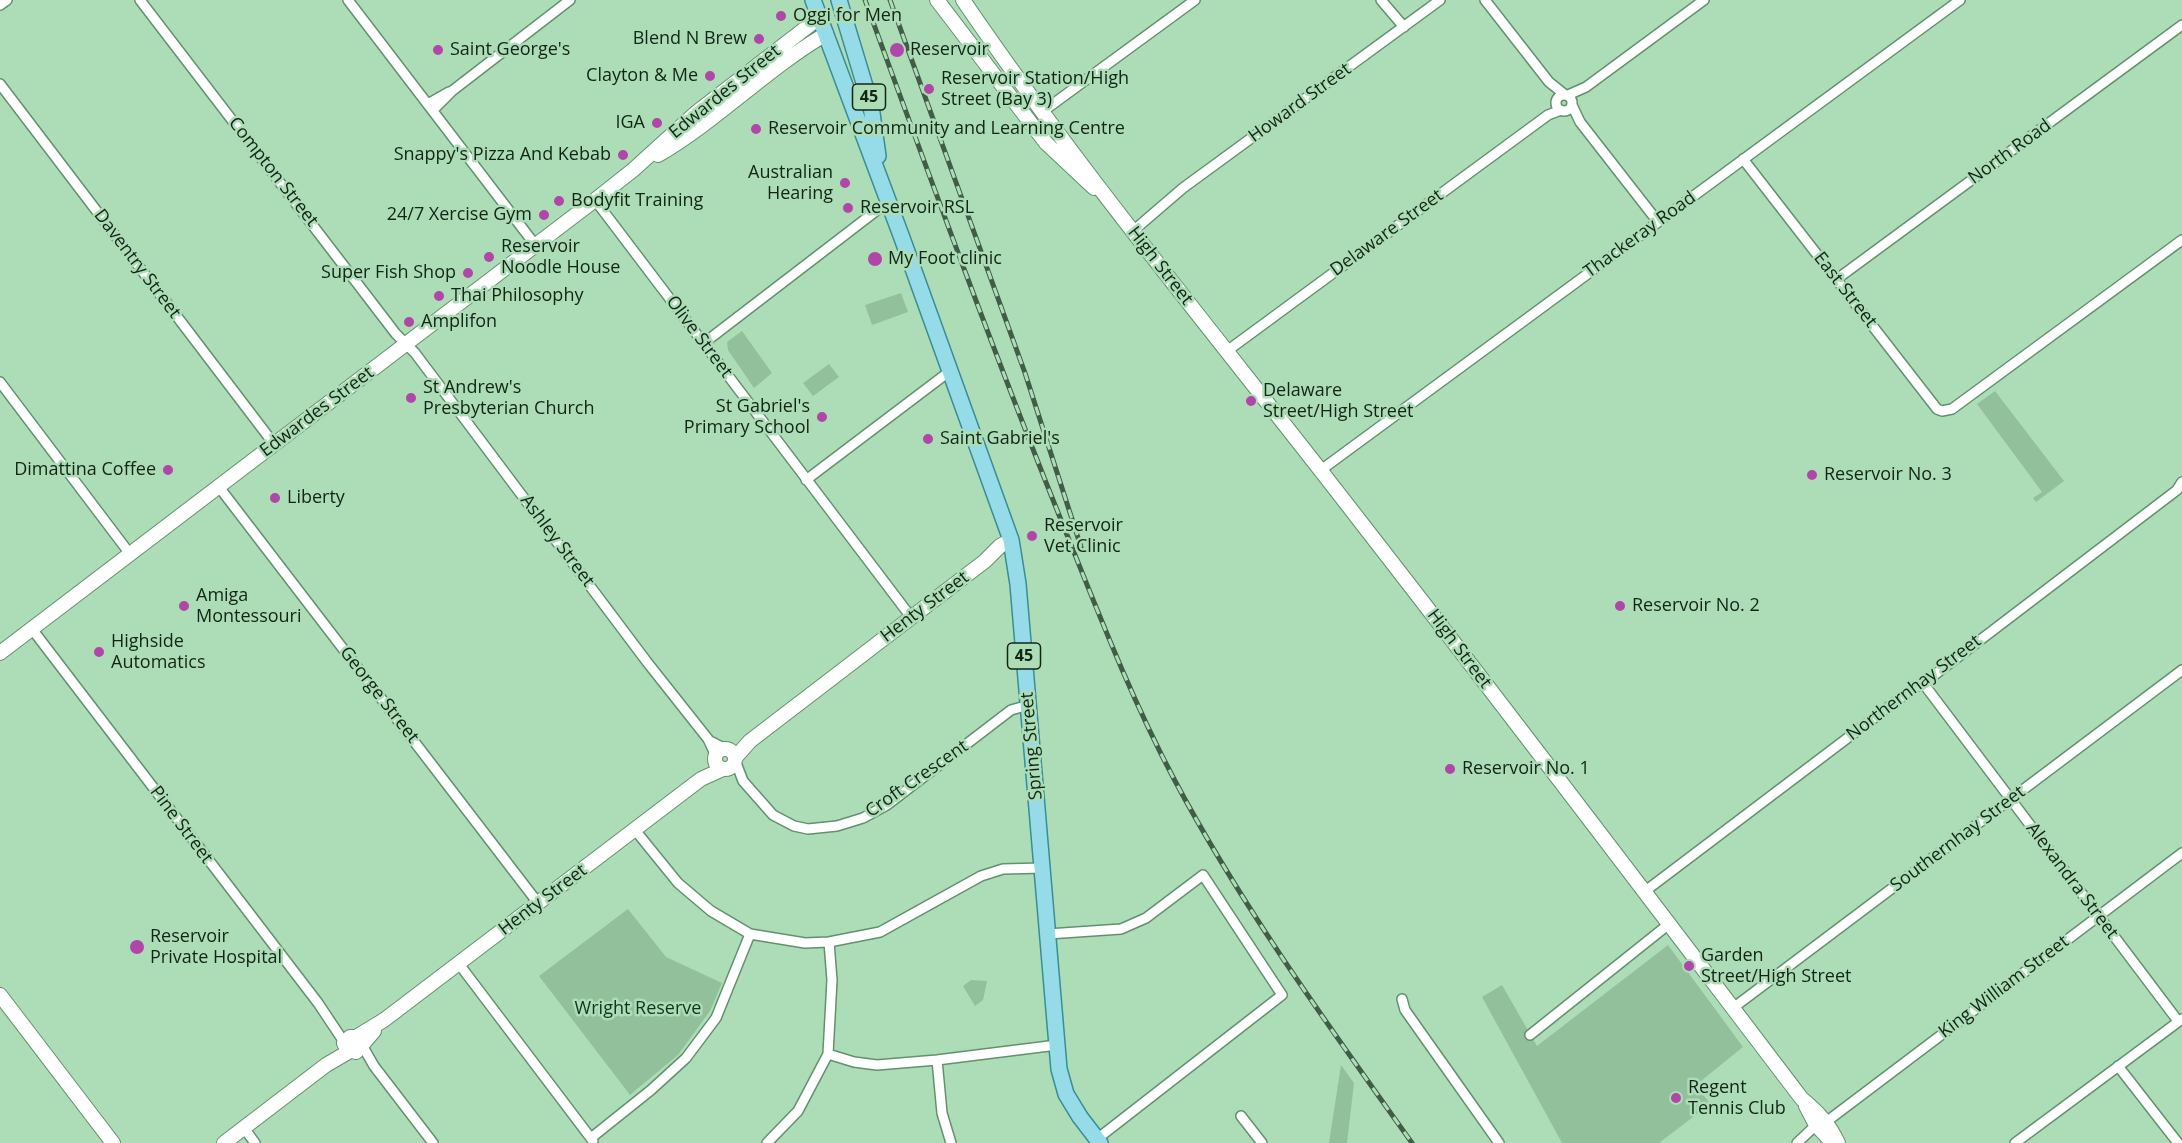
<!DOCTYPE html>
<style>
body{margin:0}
canvas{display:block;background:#acddb6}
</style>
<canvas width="2182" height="1143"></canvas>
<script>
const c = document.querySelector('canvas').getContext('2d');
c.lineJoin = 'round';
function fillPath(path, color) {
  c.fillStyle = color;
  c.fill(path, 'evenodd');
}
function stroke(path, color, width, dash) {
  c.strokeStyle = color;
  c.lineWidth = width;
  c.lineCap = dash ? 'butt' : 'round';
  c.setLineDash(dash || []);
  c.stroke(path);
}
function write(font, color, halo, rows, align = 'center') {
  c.font = font + ' "Open Sans",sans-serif';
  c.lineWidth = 5;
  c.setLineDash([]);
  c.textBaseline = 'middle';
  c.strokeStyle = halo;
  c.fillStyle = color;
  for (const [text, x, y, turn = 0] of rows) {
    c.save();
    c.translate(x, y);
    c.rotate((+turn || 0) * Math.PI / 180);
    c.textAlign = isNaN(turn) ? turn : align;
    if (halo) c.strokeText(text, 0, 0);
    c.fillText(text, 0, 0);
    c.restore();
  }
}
fillPath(new Path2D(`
 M901 293 908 312 872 325 865 305Z
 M742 331 772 373 754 388 728 350 727 342Z
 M829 364 839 377 813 396 803 383Z
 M1995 391 2064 481 2036 502 2033 498 2042 492 1977 404Z
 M628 909 666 957 722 983 710 1011 678 1055 630 1095 539 976Z
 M1668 945 1743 1047 1696 1085 1710 1104 1659 1143H1562L1482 997 1502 985 1537 1046Z
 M971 980 987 981 983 1000 975 1006 963 986Z
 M1341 1065 1354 1083 1347 1143H1329Z`), '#92c09b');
const street = new Path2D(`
 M140 0 396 334 415 353 647 662 708 739 716 756
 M348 0 536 246
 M1381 0 1404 27
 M1485 0 1549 82 1564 94
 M0 5 7 0
 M0 84 274 444
 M1556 103a8 8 0 1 1 16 0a8 8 0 1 1-16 0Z
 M1568 95 1586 87 1704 0
 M428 104 449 92
 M1572 105 1580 122 1658 222
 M433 110 452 91 570 0
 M1042 112 1195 0
 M1743 159 1937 409 1942 411 1952 409 2182 240
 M595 200 911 617
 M1133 231 1183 188 1440 0
 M1837 279 2182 25
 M704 343 889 201
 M1227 351 1548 115 1561 110
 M0 382 130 554
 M1321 470 1960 0
 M806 480 950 371
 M219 487 538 903
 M32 629 318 1003 344 1042
 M1923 683 2178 1021
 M710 741 726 749
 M735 760 743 781 773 815 794 826 808 829 837 826 863 818 887 805 1011 710 1029 705
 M635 830 678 883 711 911 750 934 805 943 829 942 880 932 981 876 1003 869 1043 868
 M1644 892 1907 693 1933 676 2177 490 2182 482
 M1048 934 1121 929 1146 918 1203 875 1282 995 1097 1139
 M459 964 593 1141
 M1402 999 1405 1010 1499 1143
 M1733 1008 2182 670
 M1530 1035 1669 924
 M362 1045 374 1066 433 1143
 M828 1054 854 1062 877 1065 937 1060 1057 1045
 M937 1060 942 1113 951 1143
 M2118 1066 2178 1143
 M1241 1116 1262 1143
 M1826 1122 2182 853
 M244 1128 255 1143
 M591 1138 651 1090 686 1058 716 1018 750 934
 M767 1143 798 1111 828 1054 832 980 829 942
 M1797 1143 1816 1125
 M2015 1143 2182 1019`);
const secondary = new Path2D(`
 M937 0 1046 143 1094 188
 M963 0C1087 182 1229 351 1363 525 1511 715 1656 907 1802 1099 1818 1112 1829 1124 1838 1143
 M658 155C718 120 766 69 826 34
 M0 653 595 200 633 170 697 112 820 17
 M715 759a10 10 0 1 1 20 0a10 10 0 1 1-20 0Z
 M735 758 750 741 985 561 1000 546 1011 540
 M0 995 113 1143
 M356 1037 384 1020 701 779 723 769
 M361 1041 356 1037H350L344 1043 347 1049 356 1052 374 1031
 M1806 1106 1816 1125 1831 1141
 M224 1143 326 1065 350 1051`);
const primary = new Path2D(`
 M813 0 902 238 1011 540 1018 584 1059 1069 1066 1094 1080 1117 1100 1143
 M839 0 871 106 878 156`);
stroke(street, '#63916d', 12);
stroke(secondary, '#63916d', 16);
stroke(primary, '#3a8c95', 18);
stroke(street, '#fff', 9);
stroke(secondary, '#fff', 14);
stroke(primary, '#95dce8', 15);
const rail = new Path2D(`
 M865 0C928 172 991 345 1059 515 1095 604 1129 694 1174 779 1242 907 1328 1025 1412 1143
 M890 0 1025 373 1081 547`);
stroke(rail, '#415d47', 5);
stroke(rail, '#acddb6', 3, [9]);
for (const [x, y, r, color] of [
 [781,16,6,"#b046a7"],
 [759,39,6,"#b046a7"],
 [438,50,6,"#b046a7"],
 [897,50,8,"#b046a7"],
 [710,76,6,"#b046a7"],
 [929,89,6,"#b046a7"],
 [657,123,6,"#b046a7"],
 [756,129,6,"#b046a7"],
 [623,155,6,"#b046a7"],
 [845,183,6,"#b046a7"],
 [559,201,6,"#b046a7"],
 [848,208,6,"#b046a7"],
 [544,215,6,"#b046a7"],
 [489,257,6,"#b046a7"],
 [875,259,8,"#b046a7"],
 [468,273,6,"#b046a7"],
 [439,296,6,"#b046a7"],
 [409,322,6,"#b046a7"],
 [411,398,6,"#b046a7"],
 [1251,401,6,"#b046a7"],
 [822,417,6,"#b046a7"],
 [928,439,6,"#b046a7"],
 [168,470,6,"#b046a7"],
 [1812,475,6,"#b046a7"],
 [275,498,6,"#b046a7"],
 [1032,536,6,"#b046a7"],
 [184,606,6,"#b046a7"],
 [1620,606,6,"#b046a7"],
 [99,652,6,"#b046a7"],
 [1450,769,6,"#b046a7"],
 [137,947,8,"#b046a7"],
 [1689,966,6,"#b046a7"],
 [1676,1098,6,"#b046a7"]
]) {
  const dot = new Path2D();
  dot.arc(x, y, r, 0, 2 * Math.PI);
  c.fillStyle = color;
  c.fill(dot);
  stroke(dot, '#acddb6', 2);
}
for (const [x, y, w] of [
 [869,97,33],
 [1024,656,33]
]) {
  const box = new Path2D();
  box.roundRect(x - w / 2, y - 13, w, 26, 4.5);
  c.fillStyle = '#acddb6';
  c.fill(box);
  stroke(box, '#122516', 1.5);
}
write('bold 16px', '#122516', null, [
 ["45",869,97],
 ["45",1024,656]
]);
write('18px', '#122516', '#acddb6', [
 ["Oggi for Men",793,16],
 ["Blend N Brew",747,39,"right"],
 ["Saint George's",450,50],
 ["Reservoir",910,50],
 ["Clayton & Me",698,76,"right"],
 ["Reservoir Station/High",941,79],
 ["Street (Bay 3)",941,100],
 ["IGA",645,123,"right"],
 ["Reservoir Community and Learning Centre",768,129],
 ["Snappy's Pizza And Kebab",611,155,"right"],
 ["Australian",833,173,"right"],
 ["Hearing",833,194,"right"],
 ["Bodyfit Training",571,201],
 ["Reservoir RSL",860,208],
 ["24/7 Xercise Gym",532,215,"right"],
 ["Reservoir",501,247],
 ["Noodle House",501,268],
 ["My Foot clinic",888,259],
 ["Super Fish Shop",456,273,"right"],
 ["Thai Philosophy",451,296],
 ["Amplifon",421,322],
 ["St Andrew's",423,388],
 ["Presbyterian Church",423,409],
 ["Delaware",1263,391],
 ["Street/High Street",1263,412],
 ["St Gabriel's",810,407,"right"],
 ["Primary School",810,428,"right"],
 ["Saint Gabriel's",940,439],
 ["Dimattina Coffee",156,470,"right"],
 ["Reservoir No. 3",1824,475],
 ["Liberty",287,498],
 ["Reservoir",1044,526],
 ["Vet Clinic",1044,547],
 ["Amiga",196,596],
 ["Montessouri",196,617],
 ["Reservoir No. 2",1632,606],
 ["Highside",111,642],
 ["Automatics",111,663],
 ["Reservoir No. 1",1462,769],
 ["Reservoir",150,937],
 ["Private Hospital",150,958],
 ["Garden",1701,956],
 ["Street/High Street",1701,977],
 ["Regent",1688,1088],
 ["Tennis Club",1688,1109]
], 'left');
write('18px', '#122516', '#acddb6', [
 ["Edwardes Street",725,92,-39],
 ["Howard Street",1300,103,-36],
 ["North Road",2010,152,-36],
 ["Compton Street",273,172,52],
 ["Delaware Street",1387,233,-36],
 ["Thackeray Road",1640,235,-36],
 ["Daventry Street",137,264,53],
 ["High Street",1160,266,52],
 ["East Street",1845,290,52],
 ["Olive Street",699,337,53],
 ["Edwardes Street",317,412,-37],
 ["Ashley Street",557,541,53],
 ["Henty Street",925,607,-37],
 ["High Street",1459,649,53],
 ["Northernhay Street",1914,688,-37],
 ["George Street",379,695,52],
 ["Spring Street",1032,746,-95],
 ["Croft Crescent",917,779,-35],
 ["Pine Street",181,825,53],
 ["Southernhay Street",1958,839,-37],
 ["Alexandra Street",2072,881,53],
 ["Henty Street",543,900,-37],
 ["King William Street",2004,987,-37]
]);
write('18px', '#14331d', '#acddb6', [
 ["Wright Reserve",638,1009]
]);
</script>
